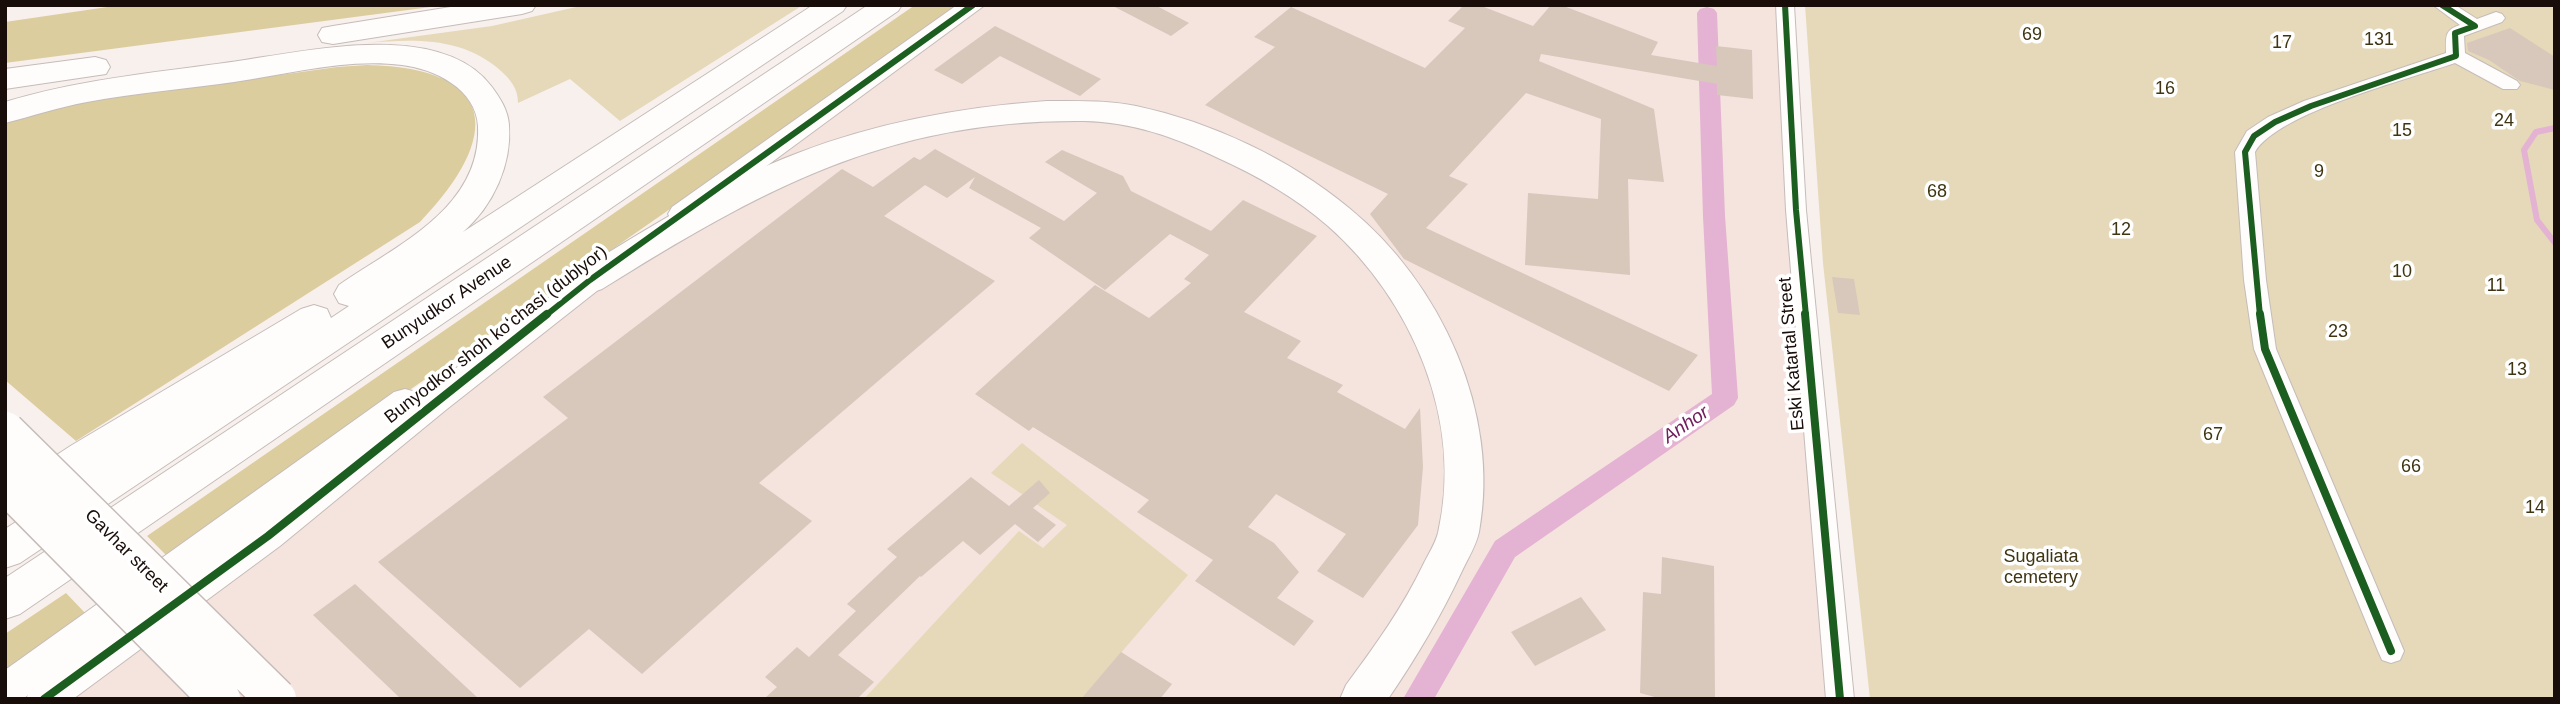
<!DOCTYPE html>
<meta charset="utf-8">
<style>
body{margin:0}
#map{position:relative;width:2560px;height:704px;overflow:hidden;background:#f8f0ed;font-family:Helvetica,sans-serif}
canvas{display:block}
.frame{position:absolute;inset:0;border:7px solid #180d09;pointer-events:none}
</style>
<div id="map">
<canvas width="2560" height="704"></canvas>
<div class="frame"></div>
</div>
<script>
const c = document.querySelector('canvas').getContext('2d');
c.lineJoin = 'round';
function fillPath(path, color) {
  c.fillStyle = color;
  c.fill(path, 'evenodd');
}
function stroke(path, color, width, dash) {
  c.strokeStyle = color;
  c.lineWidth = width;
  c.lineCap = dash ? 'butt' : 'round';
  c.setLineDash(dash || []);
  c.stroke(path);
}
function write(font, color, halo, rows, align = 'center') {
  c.font = font + ' Helvetica,sans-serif';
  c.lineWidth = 7;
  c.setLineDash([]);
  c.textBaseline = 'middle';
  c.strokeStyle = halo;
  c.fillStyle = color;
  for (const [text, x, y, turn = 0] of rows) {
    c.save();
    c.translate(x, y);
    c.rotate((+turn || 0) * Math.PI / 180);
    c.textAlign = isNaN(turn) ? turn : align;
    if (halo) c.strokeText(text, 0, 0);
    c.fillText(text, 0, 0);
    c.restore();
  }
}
fillPath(new Path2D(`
 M973 5H1785L1840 699H44Z`), '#f5e3dd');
fillPath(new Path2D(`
 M585 5H803L620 121 570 79 518 103C518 89 511 80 501 71 463 37 415 39 367 43L492 26Z
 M1805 5H2555V699H1870L1823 263Z
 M1022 443 1188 575 1081 699H864L1019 531 1043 548 1067 525 991 473Z`), '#e5d9ba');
fillPath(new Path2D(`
 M121 5H446L5 63V22Z
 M915 5H960C698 192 432 373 169 558L147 536Z
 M367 65C500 68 502 137 420 222L76 441 5 380V120L43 108 337 67Z
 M66 593 88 616 5 676V634Z`), '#dccd9f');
stroke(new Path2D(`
 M2555 128 2536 132 2524 150 2537 220 2555 243`), '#e4b2d2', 6);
fillPath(new Path2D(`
 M1707 7 1714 9 1717 13 1725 216 1738 398 1734 405 1515 557 1434 699H1403L1495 541 1712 394 1703 216 1697 13 1700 9Z`), '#e4b2d2');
fillPath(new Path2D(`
 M1111 5H1155L1189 23 1171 36Z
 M1464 5H1479L1533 26 1551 5H1561L1658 42 1651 55 1717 66 1716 46 1752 50 1753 99 1717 95V84L1541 54 1539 61 1654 109 1664 182 1628 179 1630 275 1525 265 1528 193 1598 199 1601 119 1526 93 1449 176 1468 184 1426 228 1698 355 1669 391 1404 259 1370 214 1388 194 1205 105 1275 47 1254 37 1291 7 1425 68 1465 28 1448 21Z
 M995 26 1101 79 1080 96 1000 56 962 84 934 70Z
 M2510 28 2555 57V90L2520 81 2489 60 2468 51 2467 43Z
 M935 149 1064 221 1097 193 1045 162 1062 150 1123 176 1131 191 1211 231 1243 200 1317 236 1244 312 1301 341 1287 358 1343 385 1337 392 1405 429 1420 408 1423 467 1418 525 1363 598 1317 571 1346 534 1276 494 1248 527 1274 543 1299 572 1277 598 1314 621 1294 646 1195 581 1213 560 1137 512 1149 500 1033 427 1029 431 975 394 1095 285 1149 318 1191 283 1184 279 1209 255 1170 234 1105 290 1029 238 1041 228 969 188 975 177 947 198 925 185 884 216 995 281 759 483 812 521 642 674 589 629 520 688 378 562 568 418 543 397 842 169 873 187 914 157 920 160Z
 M1832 277 1854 279 1860 315 1838 313Z
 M971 477 1009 506 1039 480 1050 493 1033 508 1056 525 1038 542 1015 524 980 555 963 541 921 577 920 576 838 655 874 682 857 699H764L777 687 765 677 797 647 809 657 856 611 847 604 897 557 887 549Z
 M1662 557 1714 566 1715 699H1662L1640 693 1643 592 1661 594Z
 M355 584 479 699H401L313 615Z
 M1581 597 1606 630 1535 666 1511 632Z
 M1121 652 1172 684 1160 699H1081Z`), '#d7c8bb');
const minor = new Path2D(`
 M1776 5H1794L1806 210 1854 699H1826L1786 210Z
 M2433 5H2455L2477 19 2496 12 2502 14 2505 18 2502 22 2464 36 2465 53 2517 81 2520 85 2517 89H2503L2455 63C2409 79 2277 113 2255 152L2266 280 2276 349 2404 651 2400 660 2391 663 2382 660 2378 651 2254 349 2244 280 2235 152 2247 131 2268 117 2304 101 2446 53C2446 37 2444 30 2460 25Z`);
const tertiary = new Path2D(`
 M957 5H985L692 221 682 224 672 221 668 214 672 207Z
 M611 255 621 258 625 265 621 272 447 409 280 546 73 699H26L28 695 23 699H5V670L394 392 405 389 416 392 418 397 601 258Z`);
const primary = new Path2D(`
 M463 5H536L532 11 522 14 333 44 322 42 318 35 322 28 333 26Z
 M813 5H847L843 11 20 563 5 568V529L39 507 29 511 15 506 9 494 15 482 72 445 301 309 314 305 327 309 331 318 349 306 339 303 334 294 339 285C397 245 482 208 478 126 476 89 435 69 402 65 346 58 289 74 234 82 185 89 136 93 87 102 59 107 33 116 5 123V102C77 80 150 73 224 63 297 54 439 16 492 87 500 98 508 110 509 125 512 165 493 206 463 232Z
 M868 5H902L898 11 20 614 5 619V578Z
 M95 57 106 60 110 67 106 74 5 89V69Z
 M1047 101C1077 101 1107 100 1136 106 1212 122 1290 159 1349 208 1441 283 1501 413 1479 532 1476 546 1468 558 1462 571 1441 616 1416 658 1388 699H1340L1346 685C1375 646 1403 607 1424 563 1429 553 1435 544 1438 533 1464 421 1412 300 1328 226 1295 197 1256 175 1216 157 1174 137 1132 122 1084 121 889 119 762 189 602 289L590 293 578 289 572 280 578 271C649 228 720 182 798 153 878 122 962 107 1047 101Z`);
stroke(minor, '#c5bcb9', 2);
stroke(tertiary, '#c5bcb9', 2);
stroke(primary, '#c5bcb9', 2);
fillPath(minor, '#fefdfc');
fillPath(tertiary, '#fefdfc');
fillPath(primary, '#fefdfc');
const primaryBridge = new Path2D(`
 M5 432 276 699
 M5 482 220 699`);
stroke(primaryBridge, '#c5bcb9', 43, []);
stroke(primaryBridge, '#fefdfc', 40);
stroke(new Path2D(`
 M1785 5 1796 210 1806 316
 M545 316 590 280 973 5
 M2260 316 2245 152 2254 136 2275 122 2311 106 2456 56 2455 33 2475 26 2442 5`), '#1b5e20', 6);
stroke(new Path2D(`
 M1805 314 1840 699
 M2260 314 2265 349 2391 651
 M44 699 268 536 547 314`), '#1b5e20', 8);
write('18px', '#3f3512', '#fff', [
 ["69",2032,35],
 ["131",2379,40],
 ["17",2282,43],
 ["16",2165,89],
 ["24",2504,121],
 ["15",2402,131],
 ["9",2319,172],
 ["68",1937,192],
 ["12",2121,230],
 ["10",2402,272],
 ["11",2496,286],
 ["23",2338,332],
 ["13",2517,370],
 ["67",2213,435],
 ["66",2411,467],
 ["14",2535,508],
 ["Sugaliata",2041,557],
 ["cemetery",2041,578]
]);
write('18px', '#180d09', '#fff', [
 ["Bunyudkor Avenue",447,303,-34],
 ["Bunyodkor shoh koʻchasi (dublyor)",496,335,-38],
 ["Eski Katartal Street",1792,354,-95],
 ["Gavhar street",126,551,45]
]);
write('italic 19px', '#70205d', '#fff', [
 ["Anhor",1686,425,-34]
]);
</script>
